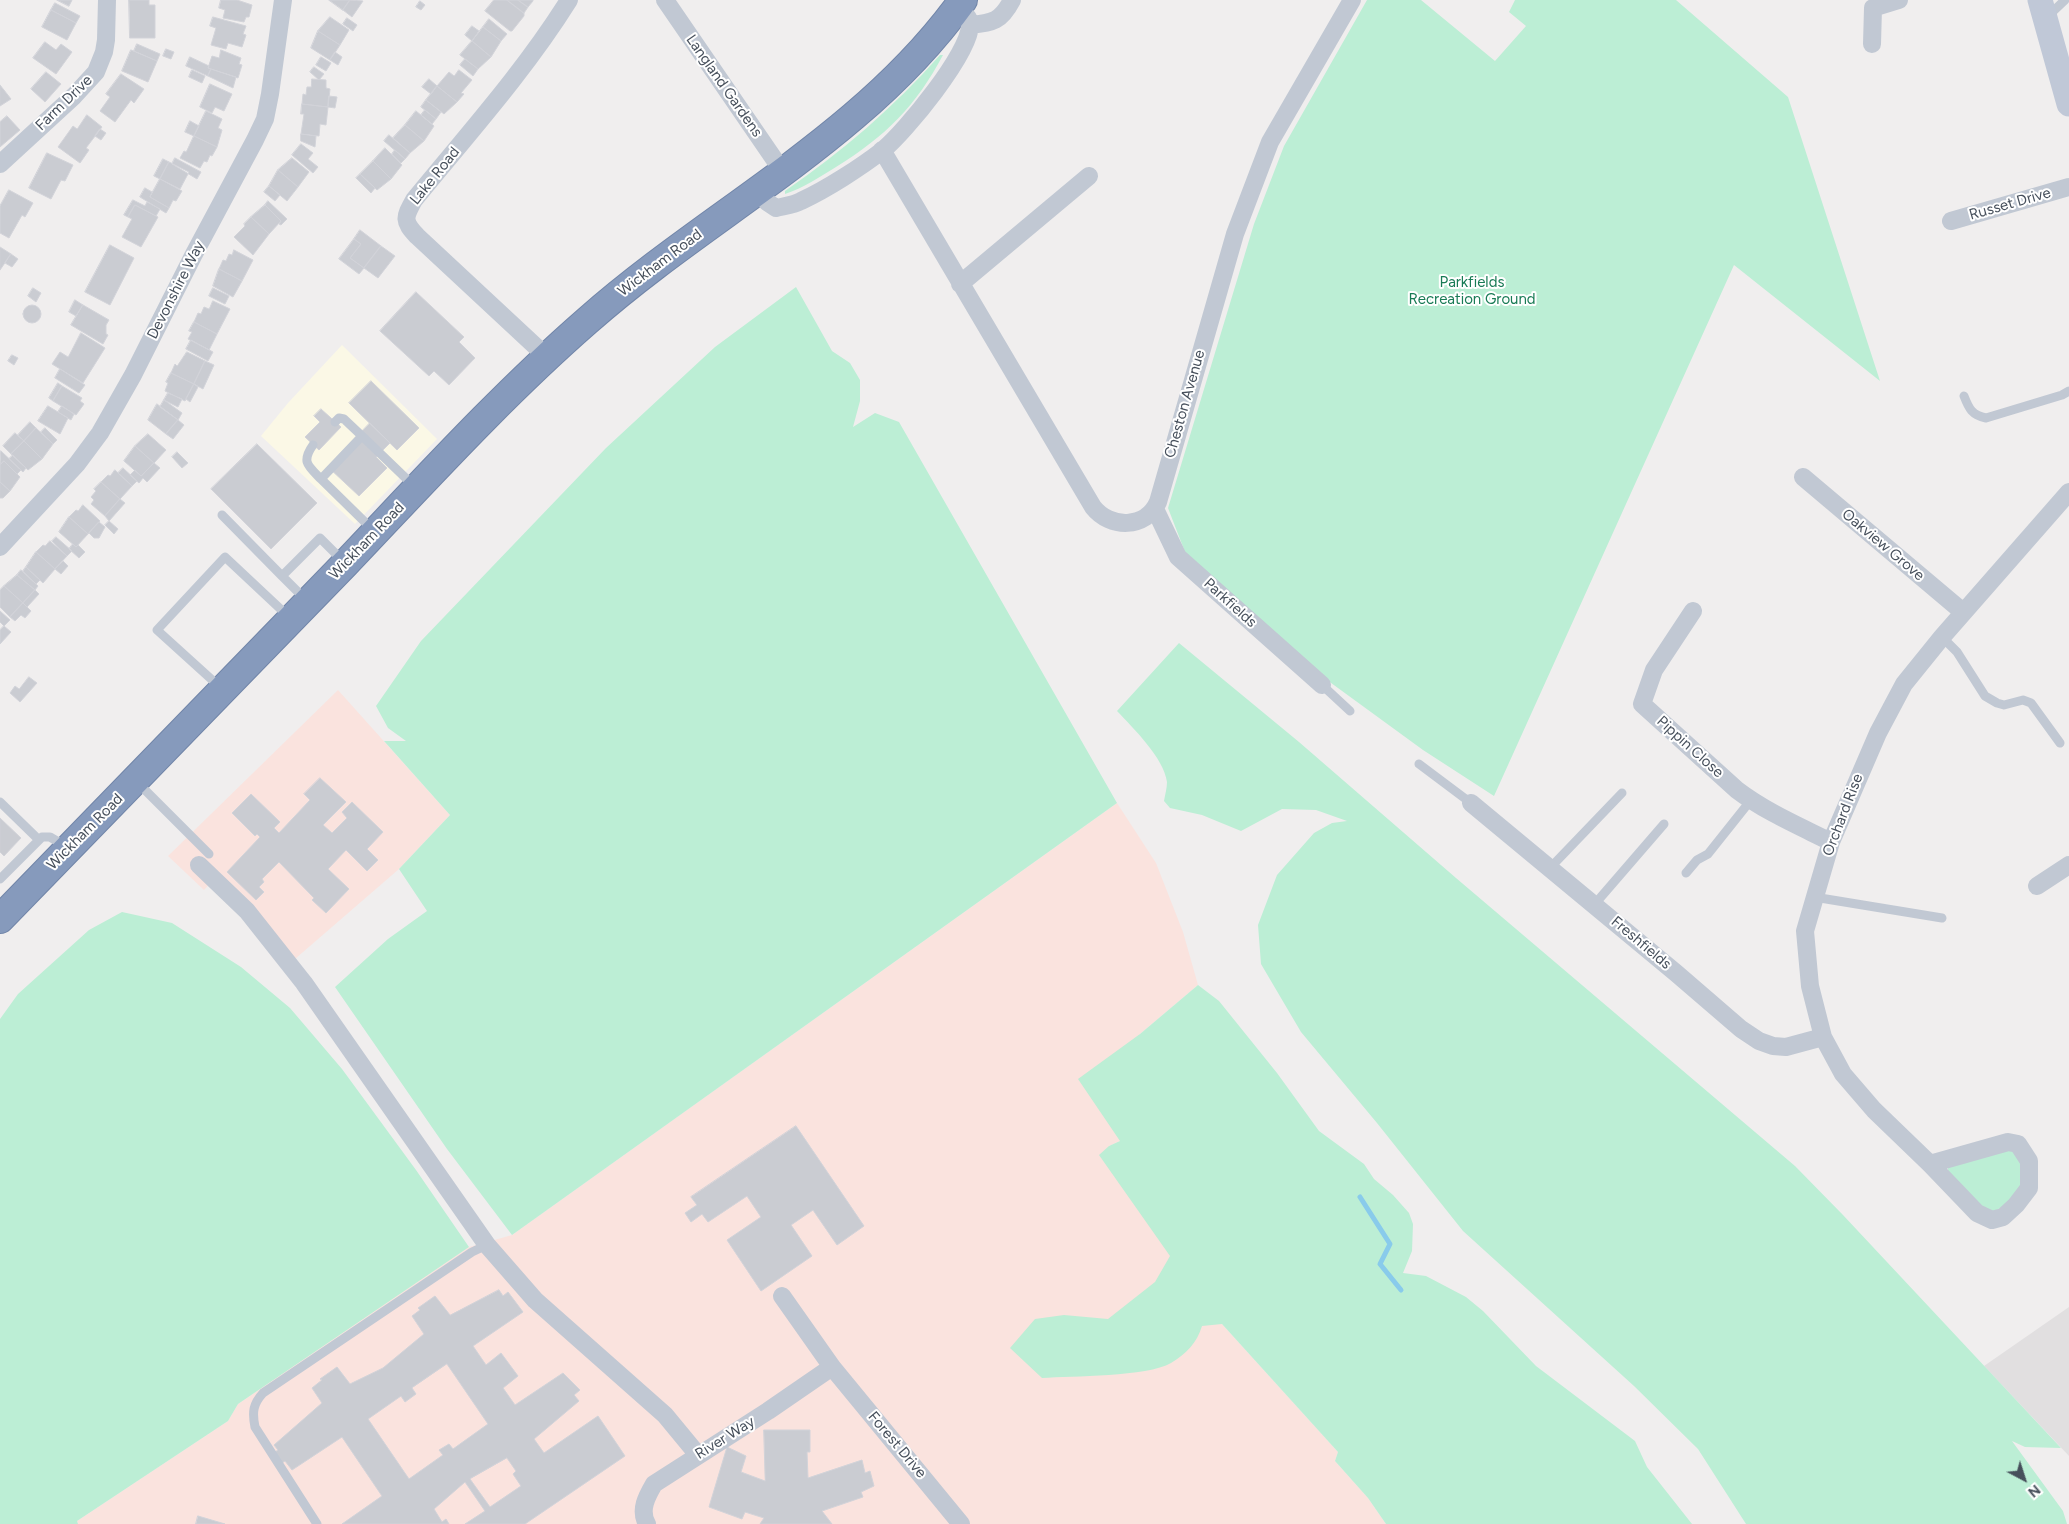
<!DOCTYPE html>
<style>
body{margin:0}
#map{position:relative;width:2069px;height:1524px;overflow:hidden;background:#f0eeee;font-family:Figtree,sans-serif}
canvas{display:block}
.north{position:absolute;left:1999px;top:1454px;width:50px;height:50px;-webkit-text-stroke:4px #fff;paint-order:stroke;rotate:140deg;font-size:14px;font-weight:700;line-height:20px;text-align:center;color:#464f5b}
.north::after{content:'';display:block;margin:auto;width:18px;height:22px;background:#464f5b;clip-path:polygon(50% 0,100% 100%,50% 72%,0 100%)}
</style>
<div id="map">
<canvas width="2069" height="1524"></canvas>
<div class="north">N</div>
</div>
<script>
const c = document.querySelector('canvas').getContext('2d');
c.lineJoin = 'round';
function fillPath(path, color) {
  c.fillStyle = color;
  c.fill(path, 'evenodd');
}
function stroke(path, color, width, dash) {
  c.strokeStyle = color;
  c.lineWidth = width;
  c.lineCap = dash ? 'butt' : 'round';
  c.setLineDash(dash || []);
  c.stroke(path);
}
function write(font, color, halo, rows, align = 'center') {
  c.font = font + ' Figtree,sans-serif';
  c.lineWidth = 4;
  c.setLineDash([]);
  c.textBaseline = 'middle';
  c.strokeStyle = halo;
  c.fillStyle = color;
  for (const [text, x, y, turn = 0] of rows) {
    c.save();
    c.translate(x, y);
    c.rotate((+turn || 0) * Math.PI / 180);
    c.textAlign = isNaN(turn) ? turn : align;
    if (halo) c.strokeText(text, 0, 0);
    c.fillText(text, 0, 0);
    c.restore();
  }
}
fillPath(new Path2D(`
 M342 345 437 439 355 524 261 436 288 403Z`), '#fbf8e6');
fillPath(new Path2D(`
 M2069 1307V1456L1984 1366Z`), '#e1dfe0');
fillPath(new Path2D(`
 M338 690 450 815 399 869 295 959 218 875 204 890 168 856Z
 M1117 803 1156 863 1183 932 1198 985 1140 1034 1120 1141 1109 1146 1222 1324 1338 1452 1335 1461 1368 1498 1386 1524H78L77 1521 228 1421 238 1404 469 1247 512 1235Z`), '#fae3de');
fillPath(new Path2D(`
 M1367 0H1421L1495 61 1526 26 1509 12 1515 0H1676L1788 97 1880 381 1734 265 1494 796 1423 750 1327 680 1185 552 1168 508 1254 224 1284 146Z
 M940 55H943C916 106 886 136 836 167 820 177 803 188 785 194V191C842 152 894 107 940 55Z
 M796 287 832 351 850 363 860 380V401L853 427 875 413 899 422 1117 803 512 1235 447 1149 335 987 388 939 427 911 399 869 450 815 384 741H406L388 728 376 706 421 641 606 448 715 347Z
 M1179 643 1299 742 1456 878 1795 1166 1843 1215 2061 1448 2025 1447 2012 1441 2063 1511 2067 1524H1746L1698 1449 1634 1386 1463 1231 1377 1123 1301 1032 1261 964 1258 925 1277 875 1314 833 1332 823 1347 821 1316 810 1282 809 1241 831 1202 815 1170 808 1164 801C1165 795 1167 788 1167 782 1164 758 1133 728 1117 711Z
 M122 912 172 923 241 967 290 1008 342 1069 416 1170 469 1247 238 1404 228 1421 77 1521 78 1524H0V1019L18 994 89 930Z
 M1198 985 1219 1001 1277 1073 1319 1131 1364 1164 1374 1179 1393 1195 1409 1213 1413 1224 1412 1251 1403 1273 1426 1276 1466 1297 1483 1311 1536 1366 1635 1441 1647 1467 1692 1524H1386L1368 1498 1335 1461 1338 1452 1222 1324 1202 1326C1197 1343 1186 1354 1171 1363 1147 1377 1072 1376 1042 1378L1010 1348 1035 1319 1064 1315 1108 1319 1155 1282 1170 1256 1099 1155 1109 1146 1120 1141 1078 1079 1140 1034Z
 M2006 1148 2013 1151 2020 1158C2021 1166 2022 1175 2021 1183 2019 1196 2003 1209 1991 1212L1981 1206 1948 1174V1165Z`), '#bceed5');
stroke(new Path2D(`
 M1360 1197 1390 1244 1380 1264 1401 1290`), '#89cbeb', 5);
const building = new Path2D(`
 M57 0H72L69 6Z
 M129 0H149V5H155V38H130Z
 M221 0H237L252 5 249 17H246L244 22 223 18 225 10 219 8Z
 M329 0H350L343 10Z
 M350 0 363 1 352 17 343 10Z
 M494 0H507L524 13V16L512 31H510L485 11Z
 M507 0H518L528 7 524 13Z
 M518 0H533V1L528 7Z
 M420 1 425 5 421 10 416 7Z
 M55 3 80 16 76 23 51 10Z
 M51 10 76 23 67 40 42 27Z
 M213 17 246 26 243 34 246 35 242 47 228 43 226 49 211 45 216 28 210 26Z
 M330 17 349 30 340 45 318 31Z
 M347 18 357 25 353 31 343 24Z
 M489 19 507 34 501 41 483 27Z
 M472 26 479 31 472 41 465 35Z
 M483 27 501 41 491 57 472 41Z
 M318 31 340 45 330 60 311 48Z
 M472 41 491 57 478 69 460 55Z
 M45 42 56 50 61 44 72 52 56 74 33 58Z
 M137 44 160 54 157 61 134 51Z
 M166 49 174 52 171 59 163 56Z
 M131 50 157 61 148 82 122 71Z
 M221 50 241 58 239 64 242 65 238 78 208 68 212 56 219 58Z
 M335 52 342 57 338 65 330 60Z
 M190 57 209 66 208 68 211 69 208 76 186 66Z
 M321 57 331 63 326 71 316 65Z
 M465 59 478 69 473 76 460 65Z
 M314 67 324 74 319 80 310 72Z
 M211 69 236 77 233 88 208 76Z
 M192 70 205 76 202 83 189 77Z
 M459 70 472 80 461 93 464 94 457 102 437 86 449 72 454 76Z
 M46 72 61 84 45 102 31 89Z
 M121 74 144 89 134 103 131 100 115 122 100 111 110 97 106 94Z
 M312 79 326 80V88L330 89 328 107 302 104 303 94 306 95 307 87H311Z
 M429 79 437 86 431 94 422 87Z
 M210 84 232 94 224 111 215 107 212 113 200 107Z
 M0 85 11 99 0 106Z
 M437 86 457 102 444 114 426 100Z
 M329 96 337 97 335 108 328 107Z
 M426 100 441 112 436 119 421 107Z
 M302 104 328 107 326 125 320 124 319 136 301 134 304 114H301Z
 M425 110 436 119 432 124 421 115Z
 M206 111 222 119 218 128 222 130 217 147 194 136Z
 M416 111 434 126 424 141 405 125Z
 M87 115 102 127 86 148 89 150 80 163 58 147 73 126 77 129Z
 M7 116 20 130 0 147V122Z
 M190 121 199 126 194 136 185 132Z
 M405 125 424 141 410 153 393 138Z
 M100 129 106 133 101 140 95 136Z
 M301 134 316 136 315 147 301 141Z
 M389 135 410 153 405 159 384 141Z
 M194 136 217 147 212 156 210 155 207 162 204 161 200 168 180 158 184 151 186 152Z
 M301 144 313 153 308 159 318 167 313 173 292 155Z
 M385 148 402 165 391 179 373 161Z
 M395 150 405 159 401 163 392 154Z
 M47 153 73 165 65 181 61 180 51 199 29 188Z
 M175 158 201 172 197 179 172 164Z
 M292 158 309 172 298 187 278 170Z
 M163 159 169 162 160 179 154 176Z
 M373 161 391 179 377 190 360 174Z
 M169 162 189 172 180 189 160 179Z
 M278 170 298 187 287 201 269 186Z
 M360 174 375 188 371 193 356 178Z
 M160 179 182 191 176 201 173 200 169 208 150 197Z
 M269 186 280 195 275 201 264 192Z
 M145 188 152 192 150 197 169 208 166 213 140 197Z
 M9 190 33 203 25 217 22 215 9 238 0 233V206Z
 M133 200 145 206 147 202 160 209 156 216 135 205 128 217 124 215Z
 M268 201 287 219 281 225 279 224 281 221 265 205Z
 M135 205 158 217 141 247 122 237 132 219 128 217Z
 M265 205 281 221 269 234 251 217Z
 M251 217 269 234 253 255 234 237 245 226 244 224Z
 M360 230 381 246 364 268 350 258 361 244 354 239Z
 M354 239 361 244 350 258 364 268 359 274 339 259Z
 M110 245 134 258 110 305 85 292Z
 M381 246 395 256 378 278 364 268Z
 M0 247 11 254 0 270Z
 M234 250 253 260 242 281 219 269 223 260 226 261 229 254 232 255Z
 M11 254 18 259 12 267 5 263Z
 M219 269 242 281 233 297 213 286Z
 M33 288 41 293 36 302 28 296Z
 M213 288 229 296 225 304 209 296Z
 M416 292 464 337 459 342 475 358 449 385 434 371 429 376 380 331Z
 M75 300 83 305 76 316 69 312Z
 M213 301 230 309 217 334 194 322 198 313 201 314 204 307 209 309Z
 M23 314a9 9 0 1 1 18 0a9 9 0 1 1-18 0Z
 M83 305 109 320 106 325V334L108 335 103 344 71 325Z
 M194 322 217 334 209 350 188 339 192 332 189 331Z
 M81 333 105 348 83 383 52 364 60 352 68 357Z
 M191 340 213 352 208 361 186 349Z
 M187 352 205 361 194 384 171 373 175 364 177 366Z
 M12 355 18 358 14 365 8 361Z
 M205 361 214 365 203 389 194 384Z
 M60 369 85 385 79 393 55 378Z
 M171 373 194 384 185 401 165 391 168 383 166 382Z
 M371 381 419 428 397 450 349 403Z
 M58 383 62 386 53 401 49 398Z
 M194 384 198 387 190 402 186 399Z
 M62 386 82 398 80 401 84 404 76 415 53 401Z
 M168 393 182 399 178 407 164 400Z
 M164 400 182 413 178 420 160 407Z
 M157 404 178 420 166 434 148 420Z
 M48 406 68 418 60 434 38 421Z
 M62 406 74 414 71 420 58 412Z
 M321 409 341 427 319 450 305 437 320 422 314 416Z
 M178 420 184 425 173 439 166 434Z
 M30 422 36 428 24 441 18 435Z
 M370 423 390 443 376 457 387 468 359 496 328 467Z
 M36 428 53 444 42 459 24 441Z
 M45 428 57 440 53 444 41 432Z
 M15 433 24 441 11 454 3 446Z
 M148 434 166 450 154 463 135 446Z
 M24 441 42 459 28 470 11 454Z
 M257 444 317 503 271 549 211 489Z
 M135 446 154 463 141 476 124 461Z
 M1 451 21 470 17 474 4 461 0 465Z
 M177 452 188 463 182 468 172 457Z
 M13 455 26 468 23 472 9 459Z
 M4 461 20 477 10 491 0 482V465Z
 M154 463 160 468 147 482 143 478 139 483 130 475 135 470 141 476Z
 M123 468 137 481 132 486 118 473Z
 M115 470 132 486 120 499 101 482 108 475 110 476Z
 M0 482 10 491 3 498H0Z
 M101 482 120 499 105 516 91 504 94 500 91 497 96 491 94 489Z
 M120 499 125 503 109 521 105 516Z
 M83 505 100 521 88 534 69 517 76 510 78 511Z
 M69 517 88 534 76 547 59 532Z
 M109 521 118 529 114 534 105 525Z
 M99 522 105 527 99 538H94L89 533Z
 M56 537 72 551 67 556 52 541Z
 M50 541 67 556 55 569 36 552 43 545 45 546Z
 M73 544 76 547 78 545 85 552 79 558 69 549Z
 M36 552 55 569 43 583 26 567Z
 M63 561 68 566 61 574 55 569Z
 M26 567 40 580 36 584 23 571Z
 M21 570 38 586 35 590 17 575Z
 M17 575 35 590 23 603 4 586Z
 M4 586 23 603 10 617 0 607V590Z
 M35 590 39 594 27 607 23 603Z
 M23 603 31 611 25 618 21 615 15 621 10 617Z
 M0 611 10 620 4 626 0 622Z
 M4 626 11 632 0 644V630Z
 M29 677 37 683 20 702 10 693 15 686 19 689Z
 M320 778 346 802 323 825 332 833 347 818 342 812 352 802 383 832 367 849 378 860 367 871 346 850 328 869 349 889 326 913 312 900 314 898 279 862 262 879 264 882 259 887 264 892 256 900 227 872 260 837 257 834 255 836 232 813 251 794 280 822 274 828 279 833 310 800 304 794Z
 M0 818 21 838 4 856 0 852Z
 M796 1126 864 1226 837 1245 813 1210 791 1225 812 1256 761 1291 727 1240 761 1217 747 1196 708 1222 702 1214 691 1222 685 1213 697 1205 691 1197Z
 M499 1290 503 1296 508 1292 523 1312 473 1346 486 1365 501 1353 518 1376 503 1388 515 1405 563 1373 580 1390 574 1395 579 1401 534 1439 544 1453 598 1416 625 1456 525 1524H465L485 1511 465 1482 434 1509 442 1522 446 1519 449 1524H342L382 1496 342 1437 292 1470 285 1461 282 1463 275 1452 278 1450 274 1445 322 1403 312 1388 322 1380 320 1379 337 1367 350 1384 383 1368 424 1334 412 1316 420 1310 418 1308 435 1296 450 1315ZM447 1364 488 1424 453 1449 449 1444 439 1450 443 1455 409 1479 368 1419 401 1396 405 1402 416 1394 412 1388ZM507 1458 516 1471 513 1474 521 1486 490 1507 470 1479Z
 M764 1430H810V1452H807L808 1478 862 1460 865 1473 870 1471 874 1486 861 1492 863 1497 822 1511 832 1524H760L764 1518 745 1512 742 1519 709 1507 727 1447 746 1456 741 1472 765 1481Z
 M198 1516 225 1524H196Z`);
fillPath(building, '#caccd2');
stroke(building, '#d2d3d9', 1);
const highway = new Path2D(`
 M0 919C116 801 231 682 346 563 424 481 501 396 587 321 710 212 865 137 963 0`);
stroke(highway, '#7185a8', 30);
stroke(new Path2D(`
 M2047 17 2065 0
 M1964 396C1969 409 1972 415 1986 418L2062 395 2069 391
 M335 422 339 418 344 419 362 436
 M313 445C301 462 308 466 321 479
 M222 515 282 576
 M373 530 321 479 362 436 415 487
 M306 600 282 576 320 538 343 561
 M1942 637 1957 652 1985 696 1997 703 2004 705 2023 700 2031 703 2060 743
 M1322 685 1350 711
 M221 688 157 630 225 557 289 617
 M1419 764 1471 803
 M137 782 209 854
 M0 802 38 839
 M1550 868 1622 793
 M1686 873 1697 860 1708 854 1751 800
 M0 879 42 837H50L67 847
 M1814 897 1942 918
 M1594 905 1664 824
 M317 1524 255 1427C252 1412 253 1404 263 1393L472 1252 487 1245`), '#c1c8d3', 9);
stroke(new Path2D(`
 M665 0 783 172
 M970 25C993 23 1001 21 1012 0
 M1872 44 1873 8 1899 0
 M882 150 1093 507C1110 529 1146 529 1158 502L1235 234 1270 142 1352 0
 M0 164 74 96 96 72 104 52 106 40 107 0
 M759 190 767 202 776 208C784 206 794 205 801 201 827 189 861 167 883 150 905 132 970 53 970 25 970 17 963 12 957 8
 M1951 221 2069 187
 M960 284 1089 176
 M547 357 417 236C403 221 404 218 414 200 467 135 524 72 569 0
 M1803 477 1963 612
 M1155 509 1178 557 1322 685
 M0 547 77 464 100 433 133 375 194 254 255 140 265 119 270 94 283 0
 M1693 611 1654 670 1642 704 1737 790C1766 812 1799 826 1831 842
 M1471 803 1676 973 1741 1029 1759 1041 1773 1046 1786 1047 1823 1037
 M199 865 247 911 304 983 487 1245 535 1300 665 1415 698 1455
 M2037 886 2069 865
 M1930 1164 2008 1142 2018 1144 2029 1161V1188L2016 1205 2003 1217 1992 1220 1977 1213 1930 1164 1874 1110 1843 1074 1823 1037 1810 986 1805 931 1831 842 1878 733 1904 684 1942 637 2069 492
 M782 1296 832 1367 961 1524
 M647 1524C639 1510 647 1496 654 1484L768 1411 832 1367`), '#c1c8d3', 18);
stroke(new Path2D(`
 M2040 0 2069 104`), '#c0c8d7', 25);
stroke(highway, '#869abc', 28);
write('15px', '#464f5b', '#fff', [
 ["Langland Gardens",724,86,55],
 ["Farm Drive",64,103,-44],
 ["Lake Road",435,176,-51],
 ["Russet Drive",2010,204,-16],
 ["Wickham Road",660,263,-37],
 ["Devonshire Way",176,290,-63],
 ["Cheston Avenue",1185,404,-74],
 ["Wickham Road",367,541,-46],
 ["Oakview Grove",1883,545,40],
 ["Parkfields",1230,603,42],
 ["Pippin Close",1690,747,42],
 ["Orchard Rise",1843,815,-69],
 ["Wickham Road",85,832,-45],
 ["Freshfields",1641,943,40],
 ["River Way",725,1438,-32],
 ["Forest Drive",897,1445,50]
]);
write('15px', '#187b55', '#fff', [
 ["Parkfields",1472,283],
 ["Recreation Ground",1472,300]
]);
</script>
